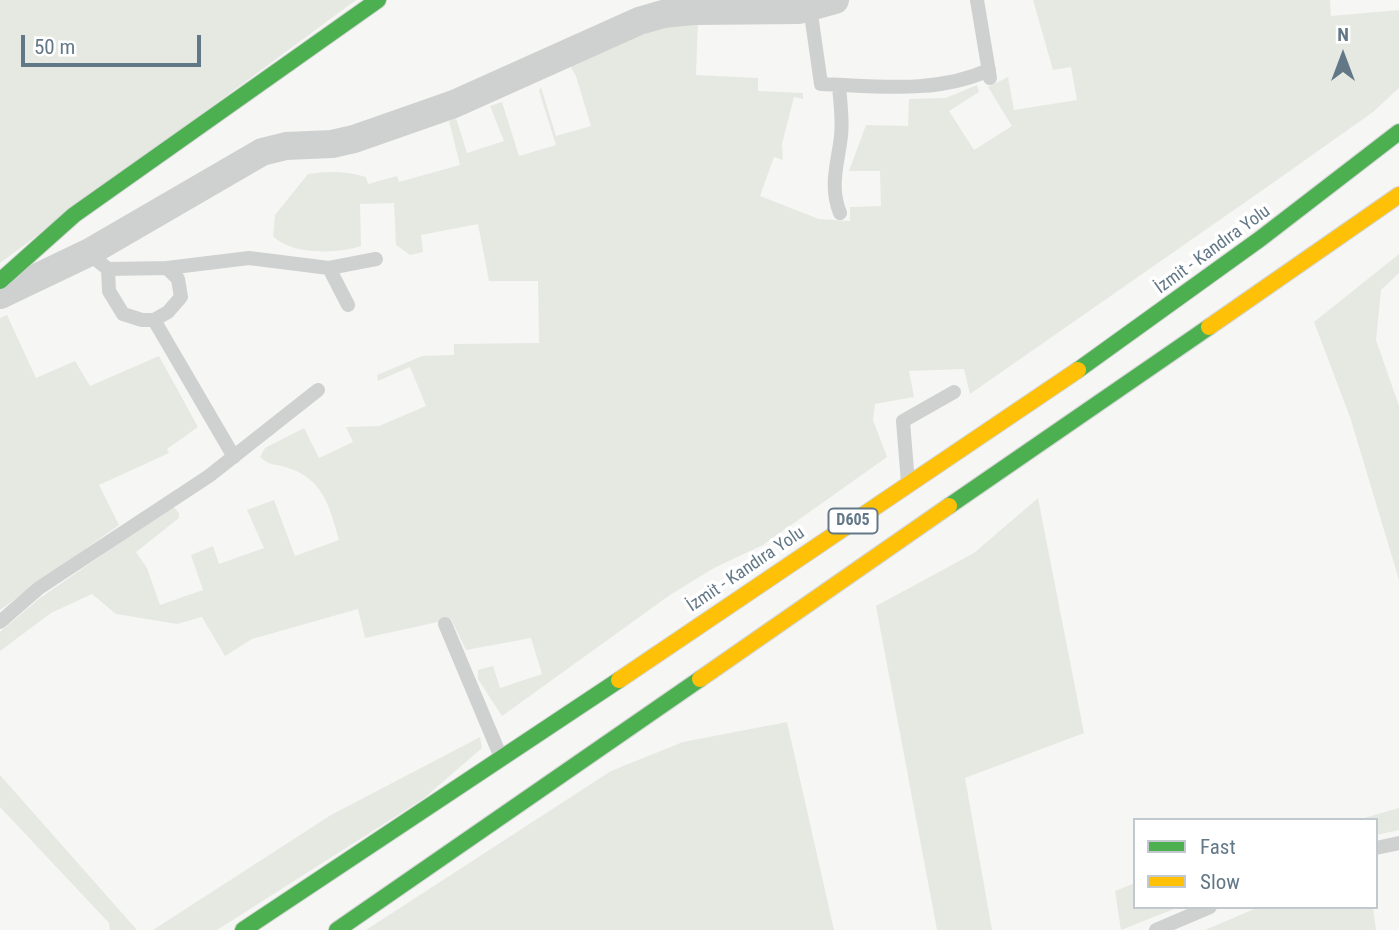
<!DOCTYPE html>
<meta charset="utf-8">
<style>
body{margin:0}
#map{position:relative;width:1399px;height:930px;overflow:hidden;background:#f6f6f4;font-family:"Roboto Condensed",sans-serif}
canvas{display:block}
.legend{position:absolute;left:1133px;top:818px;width:245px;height:91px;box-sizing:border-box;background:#fff;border:2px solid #c1c9cf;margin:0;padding:9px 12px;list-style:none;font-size:21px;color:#637887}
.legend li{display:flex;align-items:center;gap:14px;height:35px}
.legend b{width:35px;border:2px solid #c1c9cf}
.north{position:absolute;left:1308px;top:21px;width:70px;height:70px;-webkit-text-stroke:5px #fff;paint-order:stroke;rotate:0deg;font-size:19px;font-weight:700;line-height:28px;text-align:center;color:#637887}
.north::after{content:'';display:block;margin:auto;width:24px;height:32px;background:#637887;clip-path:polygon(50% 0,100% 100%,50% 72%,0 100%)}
.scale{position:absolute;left:21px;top:35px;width:180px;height:32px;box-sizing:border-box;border:4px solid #637887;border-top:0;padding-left:9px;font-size:21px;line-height:24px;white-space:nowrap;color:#637887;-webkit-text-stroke:5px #fff;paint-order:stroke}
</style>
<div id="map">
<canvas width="1399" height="930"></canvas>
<ul class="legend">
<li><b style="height:9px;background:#4caf50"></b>Fast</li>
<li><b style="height:9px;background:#ffc107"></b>Slow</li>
</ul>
<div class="north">N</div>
<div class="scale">50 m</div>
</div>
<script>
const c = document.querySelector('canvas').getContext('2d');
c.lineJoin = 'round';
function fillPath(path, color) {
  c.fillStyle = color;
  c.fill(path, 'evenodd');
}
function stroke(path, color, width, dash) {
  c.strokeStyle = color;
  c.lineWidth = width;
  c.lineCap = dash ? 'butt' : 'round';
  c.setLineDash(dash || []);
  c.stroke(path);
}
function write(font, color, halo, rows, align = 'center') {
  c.font = font + ' "Roboto Condensed",sans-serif';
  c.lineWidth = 7;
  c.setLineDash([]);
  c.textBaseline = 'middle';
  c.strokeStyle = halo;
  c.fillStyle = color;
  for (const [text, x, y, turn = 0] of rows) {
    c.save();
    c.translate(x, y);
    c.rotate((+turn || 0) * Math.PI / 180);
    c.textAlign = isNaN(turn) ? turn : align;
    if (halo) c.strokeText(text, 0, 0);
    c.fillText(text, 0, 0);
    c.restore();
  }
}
fillPath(new Path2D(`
 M0 0H356L0 263Z
 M1033 0H1330L1331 16 1399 10V88L1373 112 1277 180 970 394 964 369 909 371 914 397 875 404 873 420 887 457 763 545 714 568 670 595 502 716 478 679V670L493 666 500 688 542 674 531 638 466 650 451 619 365 638 358 609 252 639 225 656 202 617 177 624 116 614 92 594 51 613 0 651V632L40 598 173 506 179 513V518L136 552 147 568 160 605 203 590 191 555 213 546 219 564 264 548 247 510 274 500 295 556 339 540C329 505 323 478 285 467 275 464 268 465 260 457L265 448 304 428 319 458 353 442 346 427 379 426 426 406 410 367 378 381 377 375 422 356 454 355V344L539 343 538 281H489L478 224 421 235 423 252 410 255 396 245 394 203 360 204 361 246C337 254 291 255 273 236L275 215 308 174C330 171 345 171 366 177L368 184 397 176 399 182 460 165 449 121 456 118 467 153 504 141 490 106 502 102 519 156 556 145 539 91 541 87 556 136 591 126 576 76 569 64 651 28 698 20 696 75 758 78V91L803 93V99L794 97 782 144 783 160 774 157 760 196 819 219 850 221V207L881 206 880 171H849L866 125 908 126 909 99 946 98 977 85 979 92 949 111 974 150 1012 126 988 87 1008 77 1014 110 1077 100 1071 67 1053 70Z
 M1399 254V273L1381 290 1376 340 1399 406V580L1350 417 1314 322Z
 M7 315 36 378 75 361 90 386 159 356 198 427 167 449 169 453 99 485 119 525 0 610V318Z
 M1038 498 1084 733 965 778 992 930H937L876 606 974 553Z
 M787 722 834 930H366L611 771 683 742Z
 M480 737 482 748 423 799 217 930H153L331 815Z
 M0 775 137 930H110L109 923 0 807Z
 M1399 808V830L1376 835V820H1357Z
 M1135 883V907H1179L1121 930 1115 891Z
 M1259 907H1373L1376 930H1205Z`), '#e6e9e2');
const fast = new Path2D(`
 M0 281 74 215 378 0
 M1078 370 1260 239 1399 132
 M949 506 1209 327
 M243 930 619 680
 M337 930 700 679`);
const slow = new Path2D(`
 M1209 327 1399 195
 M700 679 949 506
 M619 680 1078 370`);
stroke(fast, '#d2d4d4', 18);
stroke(slow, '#d2d4d4', 18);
stroke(new Path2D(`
 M977 0 990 78
 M810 7 821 84C878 86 936 94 989 70
 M839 85C840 101 843 119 841 136 838 163 829 186 840 213
 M88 253 108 269 167 268 178 279 181 297 168 312 154 320 234 457
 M167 268 249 258 329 268 348 305
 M329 268 376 259
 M108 269 109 291 123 314 142 320H154
 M908 483 903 421 954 392
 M0 622 39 588 209 476 318 390
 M445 624 500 755
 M1376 848 1399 843
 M1156 930 1210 907`), '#cfd1d1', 14);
stroke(new Path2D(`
 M0 295 88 253 262 152 286 146 332 144 354 139 454 104 639 21 663 14 693 11 799 10 835 0`), '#cfd1d1', 28);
stroke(fast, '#4caf50', 16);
stroke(slow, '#ffc107', 16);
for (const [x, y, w] of [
 [853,521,49]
]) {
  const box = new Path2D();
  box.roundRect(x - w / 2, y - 12.5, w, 25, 5);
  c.fillStyle = '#fff';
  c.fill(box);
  stroke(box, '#637887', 2);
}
write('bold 16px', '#637887', null, [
 ["D605",853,521]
]);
write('18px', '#637887', '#fff', [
 ["İzmit - Kandıra Yolu",1213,250,-36],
 ["İzmit - Kandıra Yolu",746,570,-34]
]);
</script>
